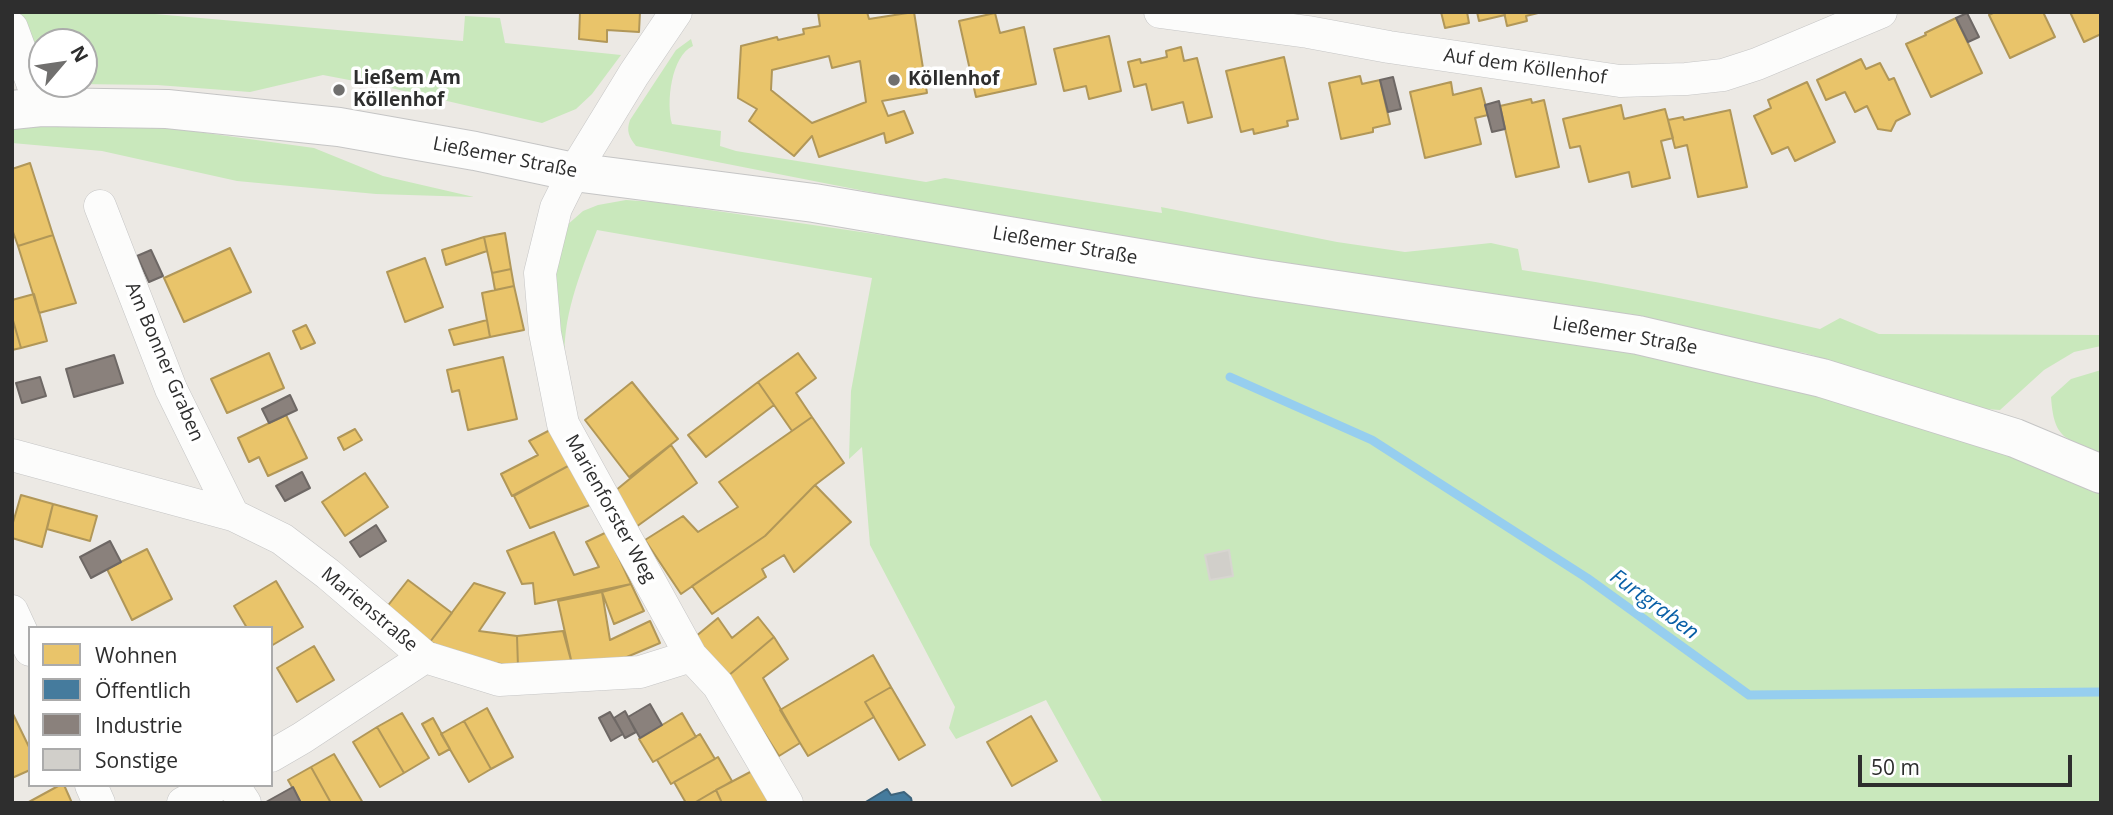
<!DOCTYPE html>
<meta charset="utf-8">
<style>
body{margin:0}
#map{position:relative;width:2113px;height:815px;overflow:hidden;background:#ece9e4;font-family:"Open Sans",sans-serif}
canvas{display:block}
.frame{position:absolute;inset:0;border:14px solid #2e2e2e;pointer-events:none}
.legend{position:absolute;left:28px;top:626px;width:245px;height:161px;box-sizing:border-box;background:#fff;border:2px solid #ababab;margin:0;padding:9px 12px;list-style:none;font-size:21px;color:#2e2e2e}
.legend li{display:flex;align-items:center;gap:14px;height:35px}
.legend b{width:35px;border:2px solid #ababab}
.north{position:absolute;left:28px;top:28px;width:70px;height:70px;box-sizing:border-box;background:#fff;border:2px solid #ababab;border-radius:50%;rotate:61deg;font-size:19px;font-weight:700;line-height:28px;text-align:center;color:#2e2e2e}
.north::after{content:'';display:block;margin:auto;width:24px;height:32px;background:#706f6e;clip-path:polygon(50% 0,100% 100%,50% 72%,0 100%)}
.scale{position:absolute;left:1858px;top:755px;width:214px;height:32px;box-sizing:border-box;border:4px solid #2e2e2e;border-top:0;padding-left:9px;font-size:21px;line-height:24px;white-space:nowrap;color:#2e2e2e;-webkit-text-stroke:5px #fff;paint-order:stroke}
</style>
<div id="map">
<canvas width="2113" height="815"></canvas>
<div class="frame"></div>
<ul class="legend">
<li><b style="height:19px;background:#e9c46a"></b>Wohnen</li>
<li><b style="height:19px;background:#457b9d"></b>Öffentlich</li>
<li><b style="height:19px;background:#8a817c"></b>Industrie</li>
<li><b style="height:19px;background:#d1cfca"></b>Sonstige</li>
</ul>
<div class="north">N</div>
<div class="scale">50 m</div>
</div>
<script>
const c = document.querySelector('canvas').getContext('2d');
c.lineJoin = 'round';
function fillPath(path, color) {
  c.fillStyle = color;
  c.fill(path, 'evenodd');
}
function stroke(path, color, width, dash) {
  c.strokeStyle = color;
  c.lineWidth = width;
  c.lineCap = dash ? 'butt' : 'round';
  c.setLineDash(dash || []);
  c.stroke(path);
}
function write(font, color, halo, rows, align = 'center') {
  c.font = font + ' "Open Sans",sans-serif';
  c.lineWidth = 7;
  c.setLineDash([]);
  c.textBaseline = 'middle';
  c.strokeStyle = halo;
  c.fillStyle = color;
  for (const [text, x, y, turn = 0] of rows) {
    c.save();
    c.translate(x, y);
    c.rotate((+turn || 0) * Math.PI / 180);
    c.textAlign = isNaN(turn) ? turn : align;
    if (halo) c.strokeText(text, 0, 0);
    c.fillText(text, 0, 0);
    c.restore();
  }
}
fillPath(new Path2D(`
 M16 12H132L463 41 465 16 500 18 505 43 621 55 592 94 576 109 542 123 391 88 323 75 250 92 157 85 76 84H84V42H42V55Z
 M691 39 693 46C671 56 666 103 672 124L721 131 720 146 736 151 926 182 945 178 1162 213 1161 207 1337 242 1405 252 1491 243 1518 249 1522 270C1622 285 1721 306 1820 329L1840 318 1879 334 2101 335V346L2074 352 2044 370 2000 410 1986 409 1805 353 1027 223 636 146C629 137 626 131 630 120L676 50Z
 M12 122 148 125 314 148 383 176 474 197 376 194 237 181 102 151 12 143Z
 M626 200 655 202 1033 257 1482 328 1717 368 1897 414 2101 489V803H1103L1046 700 956 739 949 728 955 707 870 545 862 447 849 459 851 391 872 278 597 230C580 274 561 318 565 367L553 287 566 226 583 211 598 205Z
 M2101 370V453C2064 438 2054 439 2051 397L2071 379Z`), '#c9e8bc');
const homes = new Path2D(`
 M580 12H640L639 32 607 30V42L579 39Z
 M818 12H867L869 19 914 12 927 93 882 101 888 116 904 111 913 133 886 143 884 133 819 157 812 136 794 156 749 121 757 109 738 98 741 46 777 37 778 40 804 34 803 29 820 26ZM829 56 832 68 860 61 866 102 812 123 771 90 772 70Z
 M1441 12H1467L1469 23 1445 28Z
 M1477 12H1504L1505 15 1479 21Z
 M1504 12H1542L1526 16 1527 21 1507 26Z
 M1995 12H2043L2055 37 2010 58 1989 15Z
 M2070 12H2101V34L2084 42Z
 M995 13 1000 33 1024 27 1036 84 976 97 959 21Z
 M1956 18 1982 73 1931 97 1906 44 1926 35 1925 33Z
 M1109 36 1121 91 1089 99 1086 86 1064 91 1054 49Z
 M1181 47 1184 61 1197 58 1212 117 1188 123 1183 102 1152 110 1146 84 1134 87 1128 62 1140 59 1141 63 1167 57 1166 51Z
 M1284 57 1298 119 1287 121 1288 126 1254 134 1253 129 1241 132 1226 71Z
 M1861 59 1866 69 1880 63 1889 80 1894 78 1910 114 1896 121 1891 131 1878 129 1867 106 1855 112 1845 92 1826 100 1817 80Z
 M1360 76 1362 84 1380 80 1390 124 1373 128V132L1341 139 1329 83Z
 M1451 82 1453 95 1481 88 1488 115 1475 118 1481 144 1425 158 1410 92Z
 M1807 82 1835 142 1795 161 1788 147 1772 154 1754 116 1771 108 1768 100Z
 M1531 99 1532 103 1544 100 1559 167 1516 177 1500 106Z
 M1621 105 1624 119 1665 109 1673 138 1661 141 1670 178 1632 187 1629 172 1589 182 1580 146 1570 148 1563 119Z
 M1730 110 1747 187 1698 197 1687 145 1675 148 1668 120 1683 117 1684 120Z
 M30 163 53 235 18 246 12 229V169Z
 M505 233 511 269 492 273 484 237Z
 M53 235 76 303 39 313 18 246Z
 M484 237 487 251 446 265 442 250Z
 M230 248 251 292 184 322 164 278Z
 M425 258 443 307 405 322 387 272Z
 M511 269 514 286 495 290 492 273Z
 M514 286 524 330 490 337 482 293Z
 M34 294 47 341 21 348 12 317V300Z
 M12 317 21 348 12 350Z
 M487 320 490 337 454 345 449 330Z
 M306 325 315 343 301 349 293 331Z
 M269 353 284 388 227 413 211 379Z
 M798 353 816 378 796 393 812 417 792 431 758 382Z
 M503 357 517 419 468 430 459 390 452 392 447 370Z
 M632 382 678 439 629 477 585 420Z
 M758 382 774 405 706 457 688 435Z
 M286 415 307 458 268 476 259 457 249 462 238 438Z
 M812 417 844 463 815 485 765 536 681 594 645 540 683 516 698 532 738 507 719 482Z
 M355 429 362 440 344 450 338 438Z
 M552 429 570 465 512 496 501 474 538 455 529 441Z
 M671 445 697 483 636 527 615 491Z
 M570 465 590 505 530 528 514 496Z
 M365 473 388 507 345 536 322 502Z
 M815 485 851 522 794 572 784 555 762 569 766 577 712 614 692 586 765 536Z
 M21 495 53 504 42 547 12 538V526Z
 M53 504 97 516 90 541 47 529Z
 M554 532 574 575 599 567 586 542 607 532 631 584 535 604 533 583 522 584 507 551Z
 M147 549 172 599 132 620 107 569Z
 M408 580 452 613 430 642 386 608Z
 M276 581 303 627 271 646V628H247L234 606Z
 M474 583 505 593 479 631 517 636 518 667 467 658 430 642Z
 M631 584 644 611 614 624 602 592Z
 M602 592 610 640 650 621 660 643 622 659 572 664 558 601Z
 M758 617 774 637 728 676 695 637 718 618 732 638Z
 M563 631 572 664 518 667 517 636Z
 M774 637 788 659 763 678 800 743 779 756 728 676Z
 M314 646 334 680 297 702 277 668Z
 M873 655 891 687 865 702 874 717 808 756 780 710Z
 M891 687 925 745 899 760 865 702Z
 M487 708 513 757 491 769 464 721Z
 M12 712 30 749V770L12 778Z
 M402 713 429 758 404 773 377 727Z
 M682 713 696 737 653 762 639 739Z
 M1031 716 1057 761 1012 786 987 742Z
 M433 718 450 749 439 755 422 724Z
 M464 721 491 769 469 782 441 734Z
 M377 727 404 773 380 787 353 742Z
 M700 734 715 759 671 784 657 760Z
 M334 754 363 803H331L311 767Z
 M718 757 732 781 694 803H686L674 782Z
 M311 767 331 803H301L288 780Z
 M754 770 771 803H722L716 790Z
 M60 785H64L72 803H27Z
 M716 790 722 803H694Z`);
fillPath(homes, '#e9c46a');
stroke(homes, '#b19758', 2);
const public = new Path2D(`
 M887 789 891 795 904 792 911 798 912 803H864Z`);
fillPath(public, '#457b9d');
stroke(public, '#3e647c', 2);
const industry = new Path2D(`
 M1967 13 1979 37 1968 42 1956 18Z
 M1393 77 1401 109 1388 112 1380 80Z
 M1499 101 1505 129 1492 132 1485 105Z
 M151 250 163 276 149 282 137 256Z
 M114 355 123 383 74 397 66 369Z
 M40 377 46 396 22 403 16 383Z
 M290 395 297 410 269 423 262 409Z
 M302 472 310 488 285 501 276 486Z
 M376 525 386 541 360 557 350 542Z
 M110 541 121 562 91 578 80 557Z
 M650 704 662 725 640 738 628 717Z
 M625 711 636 732 625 738 614 718Z
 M610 712 623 734 611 741 599 718Z
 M293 787 301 803H267L266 802Z`);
fillPath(industry, '#8a817c');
stroke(industry, '#6e6865', 2);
stroke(new Path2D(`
 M1230 377 1372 440 1587 578 1749 695 2101 692`), '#96ceef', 9);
const building = new Path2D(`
 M1229 550 1233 576 1210 580 1205 555Z`);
fillPath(building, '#d1cfca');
stroke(building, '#d7d5d0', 2);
const minor = new Path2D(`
 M676 12 634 74 574 172 556 208 540 273 545 333 563 424 691 656 718 685 787 803
 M1160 12 1308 32 1389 47 1620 81 1686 79 1723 75 1757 64 1881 12
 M12 28 41 107
 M100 206 171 389 233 515
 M12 455 233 515 282 539 328 574 425 657 499 680 640 672 691 656
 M12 611 30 650
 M271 756 302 738 425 657
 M91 785 99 803
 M233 785 245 803
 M183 803 218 785`);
const tertiary = new Path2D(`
 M12 110 41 107 167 109 339 127 475 151 574 172 814 203 1257 278 1638 335 1822 378 2015 438 2101 474`);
stroke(minor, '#c5c5c5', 33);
stroke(tertiary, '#c5c5c5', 40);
stroke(minor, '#fcfcfb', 32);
stroke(tertiary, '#fcfcfb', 38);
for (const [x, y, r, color] of [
 [894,80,7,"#706f6e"],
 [339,90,7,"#706f6e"]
]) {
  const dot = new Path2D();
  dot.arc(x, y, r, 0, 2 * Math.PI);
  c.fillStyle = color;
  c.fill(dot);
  stroke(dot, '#fff', 2.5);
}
write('19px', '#2e2e2e', '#fff', [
 ["Auf dem Köllenhof",1525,67,8],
 ["Ließemer Straße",505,158,11],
 ["Ließemer Straße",1065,246,10],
 ["Ließemer Straße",1625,336,10],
 ["Am Bonner Graben",164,362,67],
 ["Marienforster Weg",610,509,61],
 ["Marienstraße",369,610,40]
]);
write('bold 19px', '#2e2e2e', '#fff', [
 ["Ließem Am",353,79],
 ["Köllenhof",353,101],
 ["Köllenhof",908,80]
], 'left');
write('italic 21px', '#085fa7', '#fff', [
 ["Furtgraben",1654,605,36]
]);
</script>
